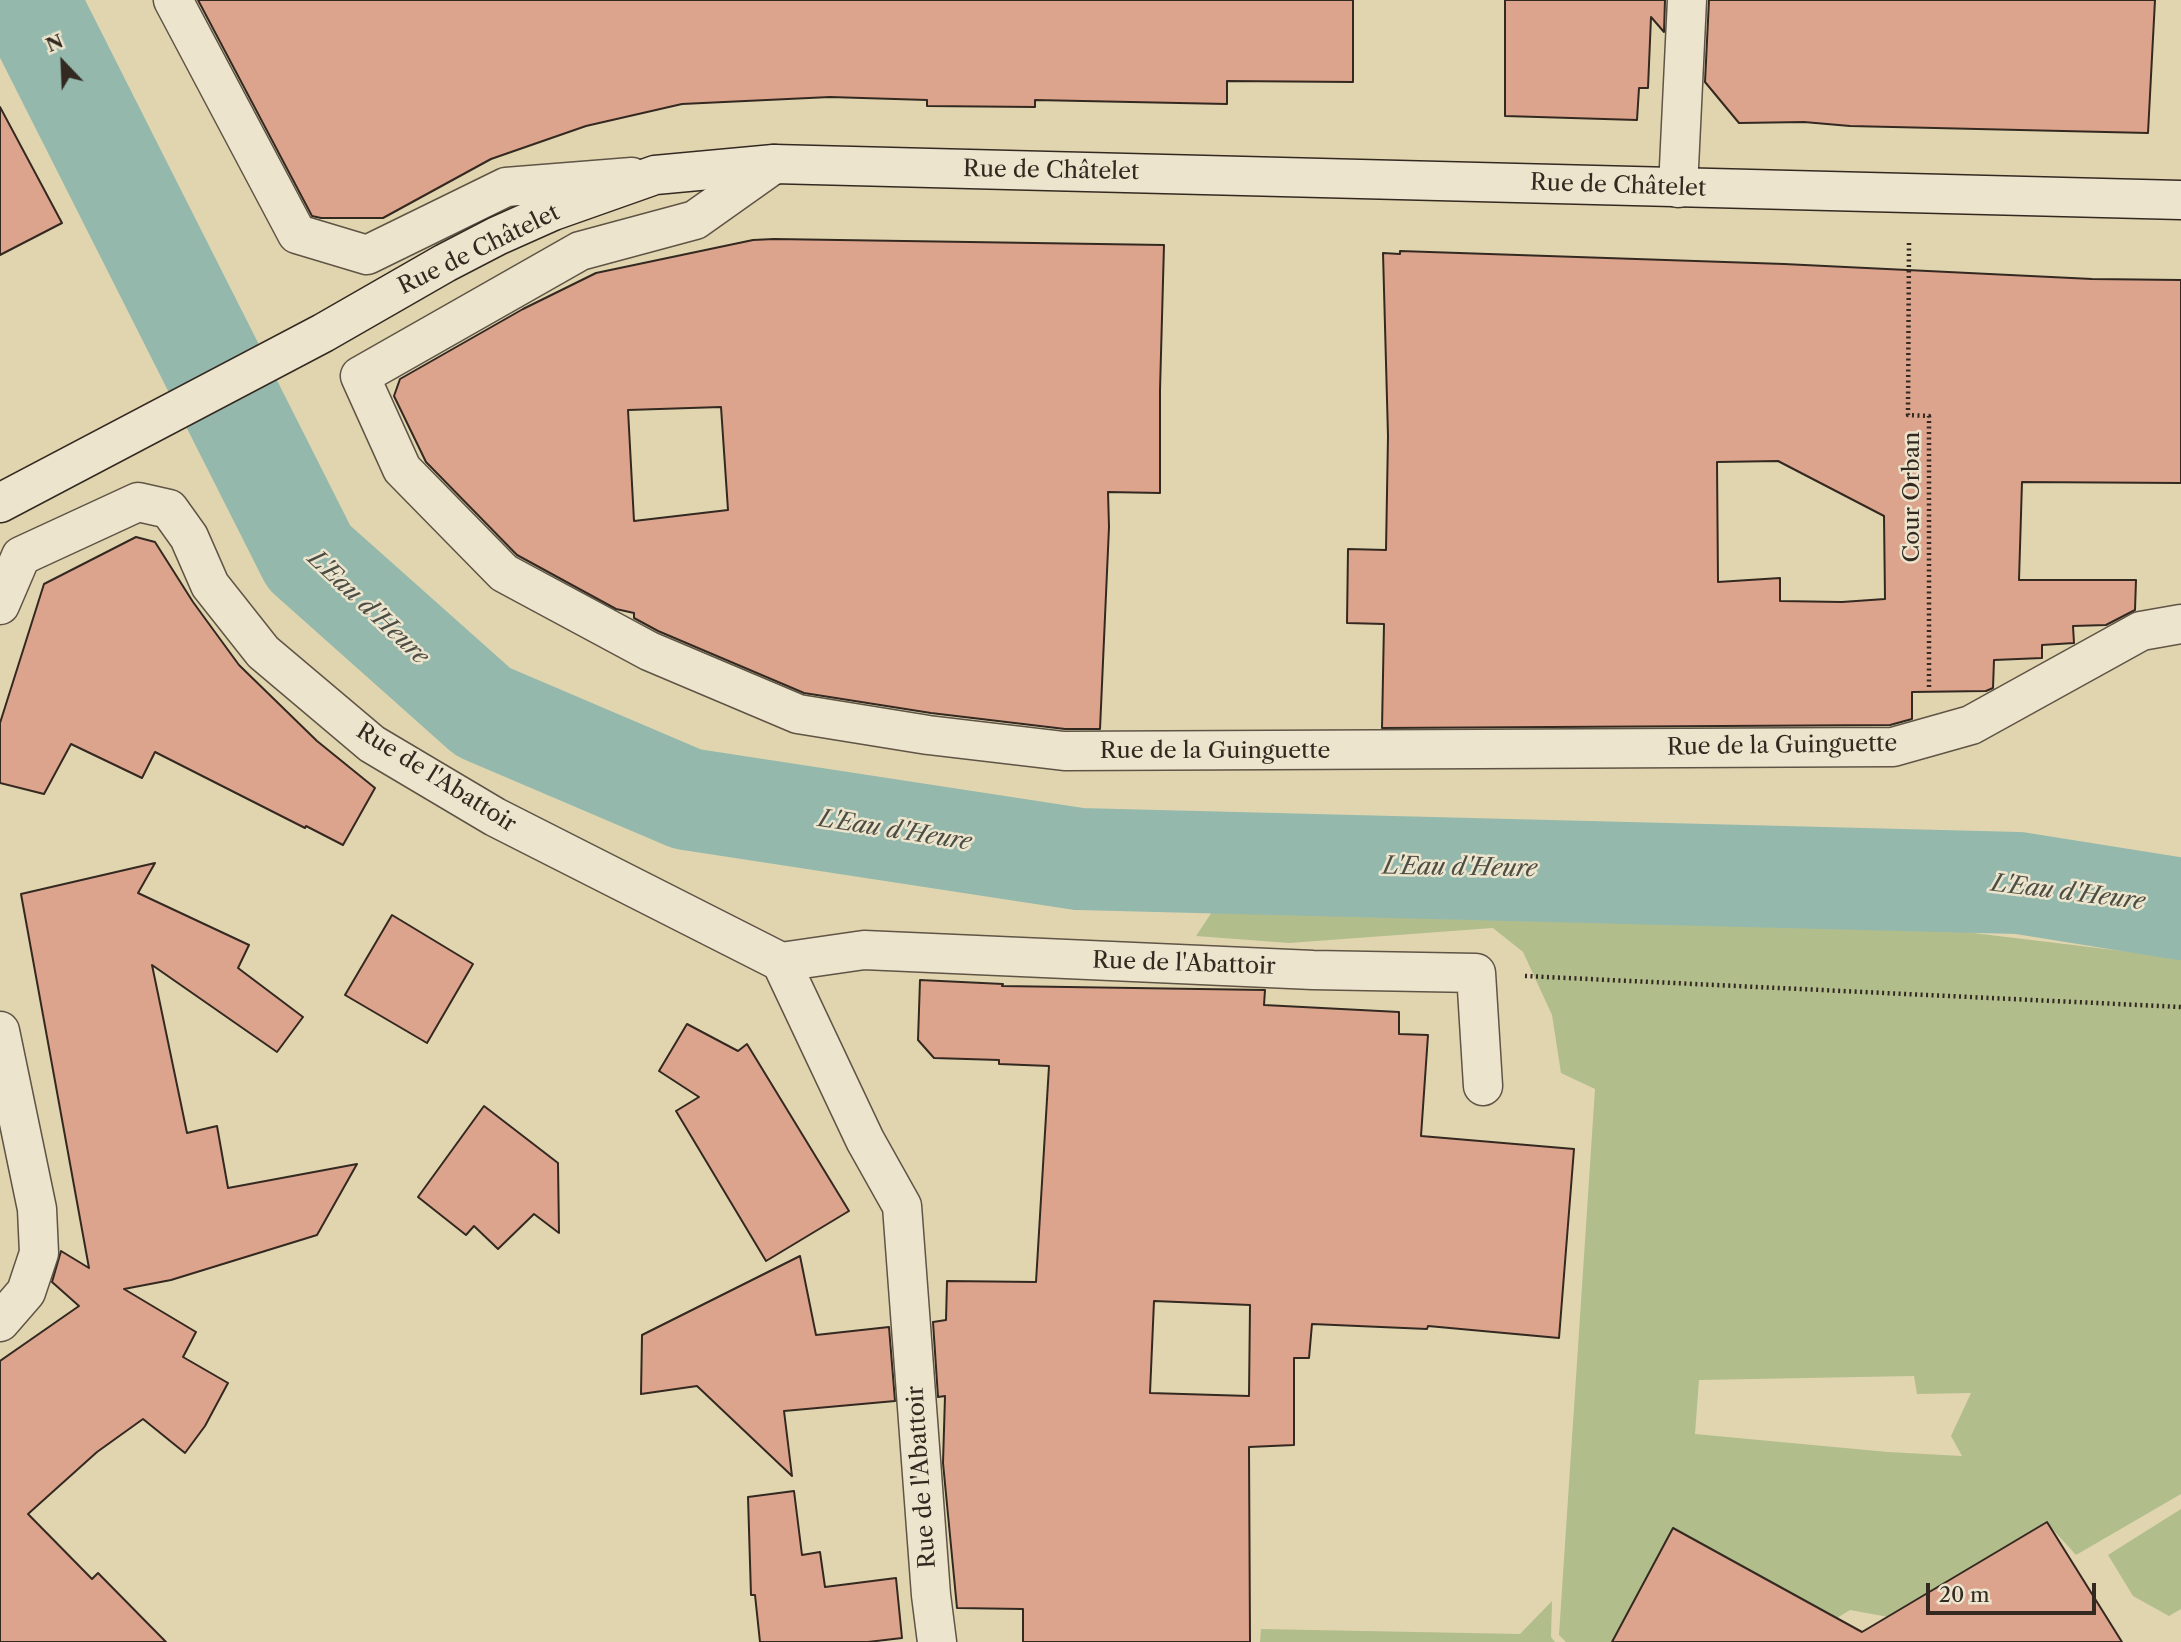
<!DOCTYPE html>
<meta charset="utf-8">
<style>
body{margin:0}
#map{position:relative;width:2181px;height:1642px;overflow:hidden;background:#e1d5b0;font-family:"Libre Caslon Text",serif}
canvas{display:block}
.north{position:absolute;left:28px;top:28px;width:70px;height:70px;-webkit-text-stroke:5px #ece4cc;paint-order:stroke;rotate:337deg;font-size:19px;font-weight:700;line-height:28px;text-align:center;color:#342921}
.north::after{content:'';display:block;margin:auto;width:24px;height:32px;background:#342921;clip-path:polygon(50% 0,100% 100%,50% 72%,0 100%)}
.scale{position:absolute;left:1926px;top:1583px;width:170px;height:32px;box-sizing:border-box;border:4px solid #342921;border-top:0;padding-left:9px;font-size:21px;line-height:24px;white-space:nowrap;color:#342921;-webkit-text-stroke:5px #ece4cc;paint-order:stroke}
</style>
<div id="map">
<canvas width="2181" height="1642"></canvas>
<div class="north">N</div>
<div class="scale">20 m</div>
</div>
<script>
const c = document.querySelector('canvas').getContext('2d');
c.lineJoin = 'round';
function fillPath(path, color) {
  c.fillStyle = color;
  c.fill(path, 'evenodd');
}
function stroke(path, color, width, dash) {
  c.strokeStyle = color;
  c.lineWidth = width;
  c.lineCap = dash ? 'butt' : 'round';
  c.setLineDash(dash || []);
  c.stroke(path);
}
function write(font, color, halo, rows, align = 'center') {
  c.font = font + ' "Libre Caslon Text",serif';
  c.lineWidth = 5;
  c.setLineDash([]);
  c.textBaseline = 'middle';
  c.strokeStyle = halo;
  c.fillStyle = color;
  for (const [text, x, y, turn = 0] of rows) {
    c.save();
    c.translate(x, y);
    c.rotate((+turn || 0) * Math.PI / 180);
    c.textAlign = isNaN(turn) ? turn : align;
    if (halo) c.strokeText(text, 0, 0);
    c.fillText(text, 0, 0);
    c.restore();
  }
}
fillPath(new Path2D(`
 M1340 899 1514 905 1601 900 1824 915 2181 958V1494L2076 1555 2046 1522 1888 1617 1850 1610 1837 1618 1673 1528 1613 1640 1616 1642H1566L1559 1635 1595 1089 1561 1073 1552 1015 1523 952 1493 928 1289 943 1196 936 1220 900ZM1914 1376 1917 1394 1971 1393 1951 1436 1962 1456 1888 1452 1695 1434 1699 1380Z
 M2181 1509V1609L2169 1616 2133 1596 2108 1555Z
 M1552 1601 1551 1637 1555 1642H1260L1261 1629 1520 1634Z`), '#b2bd8c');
stroke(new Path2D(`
 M28 0 309 557 483 712 687 799 1079 859 2019 883 2181 909`), '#94b9ac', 102);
const building = new Path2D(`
 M198 0H1353V82L1227 81V104L1035 100V107L927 106V100L830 97 682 104 586 126 491 159 383 218H321L312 216Z
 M1505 0H1665L1664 32 1651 17 1648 88H1639L1637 120 1505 116Z
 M1709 0H2155L2148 133 1850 126 1804 122 1739 123 1705 82Z
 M0 107 62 223 0 255Z
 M774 239 1164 245 1160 390V493L1108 492 1109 527 1100 729H1065L931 713 804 693 658 631 634 618V613L616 609 517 555 426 462 394 396 400 379 523 309 596 273 753 240ZM721 407 728 510 634 521 628 410Z
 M1400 251 1784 264 2092 279 2181 280V483L2022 482 2019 580H2136L2135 610 2106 625 2073 626 2074 643 2042 645V658L1994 660 1993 688 1986 691 1912 692V719L1890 725 1382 728 1384 624 1347 623 1348 549 1386 550 1388 436 1383 253 1400 254ZM1778 461 1884 516 1885 599 1842 602 1780 601V578L1718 582 1717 462Z
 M136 537 155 542 193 602 239 665 317 741 375 788 343 845 306 826 305 828 155 752 142 778 71 744 44 794 0 783V723L44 584Z
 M155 863 138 893 249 945 238 968 303 1017 277 1052 152 965 187 1133 217 1126 228 1188 357 1164 317 1235 171 1280 124 1289 196 1332 183 1357 228 1383 205 1426 185 1453 143 1419 97 1452 28 1514 92 1579 98 1573 166 1642H0V1361L79 1306 52 1282 61 1251 89 1268 21 894Z
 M392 915 473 964 427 1043 345 995Z
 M920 980 1003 984 1002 986 1265 990 1264 1005 1399 1012V1034L1428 1035 1421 1136 1574 1149 1559 1338 1428 1326 1427 1329 1312 1324 1309 1358H1294V1445L1249 1447 1250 1642H1023V1609L957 1608 943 1463 945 1396 938 1397 933 1322 946 1320 947 1281 1036 1282 1049 1066 999 1064V1060L934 1058 918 1040ZM1154 1301 1250 1305 1249 1396 1150 1393Z
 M687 1024 738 1051 747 1044 849 1211 766 1261 676 1111 699 1097 659 1071Z
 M484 1106 558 1163 559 1233 534 1214 498 1249 474 1226 466 1235 418 1197Z
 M800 1256 816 1335 889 1327 895 1401 784 1411 792 1476 697 1386 641 1394 642 1335Z
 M794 1491 802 1555 820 1552 825 1587 896 1578 902 1638 868 1642H760L755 1595H751L748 1497Z
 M2047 1522 2122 1642H1612L1673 1528 1862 1632Z`);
fillPath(building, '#dca48c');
stroke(building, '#342921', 2);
const street = new Path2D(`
 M173 0 297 234 367 255 506 187 632 177
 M774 164 695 220 580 251 360 376 402 469 504 573 649 651 798 714 928 735 1064 751 1893 747 1971 725 2141 631 2181 624
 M1678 188 1687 0
 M0 605 21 556 138 502 169 509 189 537 210 585 263 652 372 744 495 817 781 962 864 950 1313 970 1476 973 1483 1086
 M781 962 865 1140 902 1206 931 1595 937 1642
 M0 1031 37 1209 39 1253 26 1292 0 1322`);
const secondary = new Path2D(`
 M0 503 323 333 445 263 497 236 553 211 655 175 774 164 2181 200`);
stroke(street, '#5f5445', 41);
stroke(secondary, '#342921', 41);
stroke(new Path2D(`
 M1909 243 1908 415 1929 416V687
 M1525 976 2181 1007`), '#342921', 4.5, [2, 3.5]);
stroke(street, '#ece4cc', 38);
stroke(secondary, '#ece4cc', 38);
write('23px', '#342921', '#ece4cc', [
 ["Rue de Châtelet",1051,171,1],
 ["Rue de Châtelet",1618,186,2],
 ["Rue de Châtelet",479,250,-26],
 ["Cour Orban",1912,497,-90],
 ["Rue de la Guinguette",1782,746,-1],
 ["Rue de la Guinguette",1215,751],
 ["Rue de l'Abattoir",436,778,32],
 ["Rue de l'Abattoir",1184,964,2],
 ["Rue de l'Abattoir",922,1477,-94]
]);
write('italic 24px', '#4c4d44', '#ece4cc', [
 ["L'Eau d'Heure",368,608,43],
 ["L'Eau d'Heure",895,831,9],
 ["L'Eau d'Heure",1460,868,1],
 ["L'Eau d'Heure",2068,893,7]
]);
</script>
